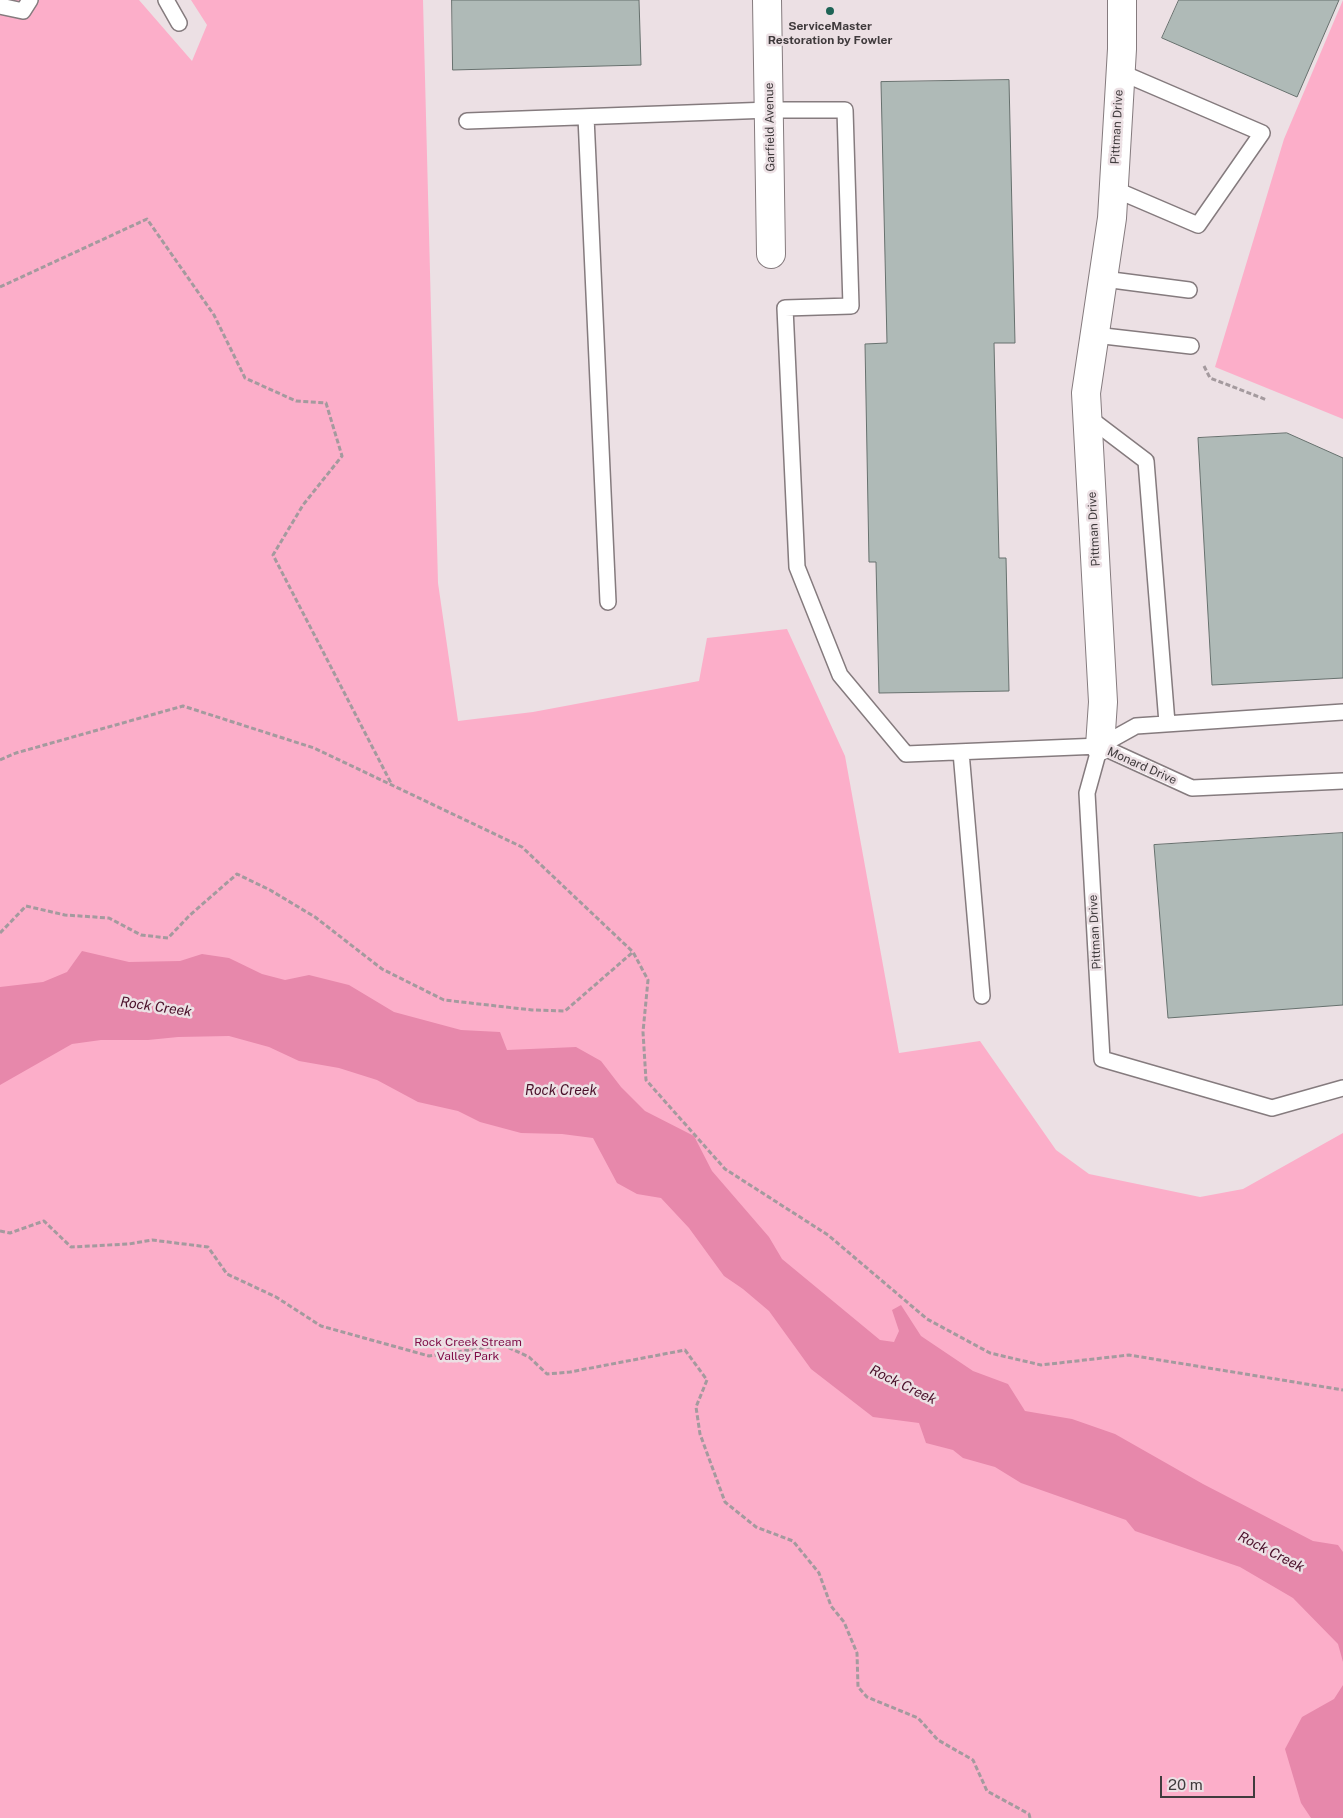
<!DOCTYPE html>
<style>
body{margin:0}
#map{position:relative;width:1343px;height:1818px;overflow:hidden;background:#ece0e4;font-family:"Public Sans",sans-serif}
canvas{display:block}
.scale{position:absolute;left:1160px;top:1776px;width:95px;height:22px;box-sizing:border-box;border:2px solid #403b3d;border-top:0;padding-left:6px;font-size:15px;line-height:18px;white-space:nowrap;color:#403b3d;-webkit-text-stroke:4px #ece0e4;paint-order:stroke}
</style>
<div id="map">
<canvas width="1343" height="1818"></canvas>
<div class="scale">20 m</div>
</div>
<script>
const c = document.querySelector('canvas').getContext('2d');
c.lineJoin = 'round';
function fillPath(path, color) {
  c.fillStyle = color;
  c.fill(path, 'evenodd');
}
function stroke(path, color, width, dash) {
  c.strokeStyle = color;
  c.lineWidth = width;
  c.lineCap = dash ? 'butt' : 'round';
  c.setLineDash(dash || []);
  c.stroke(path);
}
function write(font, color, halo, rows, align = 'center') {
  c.font = font + ' "Public Sans",sans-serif';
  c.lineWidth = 5;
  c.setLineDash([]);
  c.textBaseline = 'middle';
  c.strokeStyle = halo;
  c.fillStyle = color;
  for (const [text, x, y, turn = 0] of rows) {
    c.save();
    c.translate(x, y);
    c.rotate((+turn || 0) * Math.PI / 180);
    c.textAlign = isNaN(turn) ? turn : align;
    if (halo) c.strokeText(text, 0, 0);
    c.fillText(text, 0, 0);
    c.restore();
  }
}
fillPath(new Path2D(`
 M0 0H139L192 61 207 25 191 0H423L438 583 458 721 533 712 699 681 707 638 787 629 845 756 899 1053 980 1041 1056 1150 1089 1174 1200 1197 1243 1189 1343 1133V1818H0Z
 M1343 0V419L1215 367 1284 139Z`), '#fcaec9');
fillPath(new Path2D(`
 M82 951 129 962 180 961 202 954 229 958 262 974 285 980 309 975 349 985 394 1012 461 1030 500 1032 507 1050 576 1047 601 1061 621 1087 645 1111 694 1136 712 1171 769 1237 782 1259 880 1340 894 1342 899 1331 892 1310 901 1305 921 1336 973 1371 1008 1384 1025 1411 1072 1419 1115 1434 1203 1484 1313 1541 1338 1545 1343 1552V1662L1338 1644 1293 1598 1240 1567 1135 1531 1126 1520 1021 1483 995 1467 963 1458 953 1450 926 1443 919 1423 873 1417 811 1369 769 1311 743 1289 724 1276 689 1228 661 1198 637 1194 617 1183 593 1138 562 1134 521 1133 480 1122 458 1111 418 1102 377 1080 339 1068 299 1061 269 1047 229 1036 178 1037 148 1040H101L72 1044 0 1085V987L43 982 67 972Z
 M1343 1685V1818H1311L1301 1803 1285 1749 1302 1717 1334 1699Z`), '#e788ab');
const building = new Path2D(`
 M452 0H639L641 65 453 70Z
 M1179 0H1339L1297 97 1162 38Z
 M1009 80 1015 343H994L999 558H1006L1009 691 879 693 876 562H869L865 344 887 343 881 82Z
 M1287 433 1343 458V678L1212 685 1198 438Z
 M1343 833V1005L1168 1018 1154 845Z`);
fillPath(building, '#afbab7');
stroke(building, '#67716e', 1);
const lane = new Path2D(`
 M166 0 179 23
 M0 6 23 11 30 0
 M586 117 608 602
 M467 121 770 110H845L851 306 785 308 797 567 840 675 906 754 1100 746 1192 788 1343 781
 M1114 189 1198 225 1262 133 1120 72
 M1104 279 1189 290
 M1095 335 1191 346
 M1088 417 1146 461 1167 723
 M1100 746 1087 793 1102 1059 1272 1108 1343 1088
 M1100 746 1136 726 1343 712
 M961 752 982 996`);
const street = new Path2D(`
 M767 0 771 254
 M1100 746 1103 702 1086 393 1112 218 1122 49V0`);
stroke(lane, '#857b7e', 18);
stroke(street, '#857b7e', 30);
stroke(new Path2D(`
 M0 287 147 219 214 315 245 378 296 401 326 403 342 456 303 505 273 555 392 785
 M1204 366 1210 378 1267 400
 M0 760 16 753 183 706 314 748 522 847 633 952
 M0 933 26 906 65 915 109 918 141 935 168 938 190 915 237 874 270 890 315 917 382 969 444 1000 532 1010 565 1011 633 952 648 980 643 1032 646 1080 725 1169 828 1235 927 1319 990 1353 1041 1365 1129 1355 1343 1390
 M0 1231 10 1233 44 1221 71 1247 129 1244 152 1240 208 1247 227 1274 276 1297 321 1326 429 1356 503 1345 529 1357 547 1374 570 1372 685 1350 707 1380 696 1407 700 1434 725 1502 756 1527 793 1541 819 1573 831 1606 844 1622 857 1653 858 1687 867 1697 918 1718 938 1740 973 1760 987 1791 1029 1814 1030 1818`), '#a49a9e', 3, [5, 2.5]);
stroke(lane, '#fff', 15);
stroke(street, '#fff', 28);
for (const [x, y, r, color] of [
 [830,11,5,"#1e6456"]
]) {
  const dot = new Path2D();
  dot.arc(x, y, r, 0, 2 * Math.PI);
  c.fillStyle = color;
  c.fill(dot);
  stroke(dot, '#ece0e4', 2);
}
write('bold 12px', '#403b3d', '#ece0e4', [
 ["ServiceMaster",830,26],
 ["Restoration by Fowler",830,40]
]);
write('12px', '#403b3d', '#ece0e4', [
 ["Garfield Avenue",770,127,-91],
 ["Pittman Drive",1117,127,-87],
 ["Pittman Drive",1094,529,-93],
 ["Monard Drive",1142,766,24],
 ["Pittman Drive",1095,932,-93]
]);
write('12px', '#7f0c48', '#ece0e4', [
 ["Rock Creek Stream",468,1342],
 ["Valley Park",468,1356]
]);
write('italic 14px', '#4a102a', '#ece0e4', [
 ["Rock Creek",156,1007,8],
 ["Rock Creek",561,1091],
 ["Rock Creek",903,1385,26],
 ["Rock Creek",1271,1552,27]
]);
</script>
